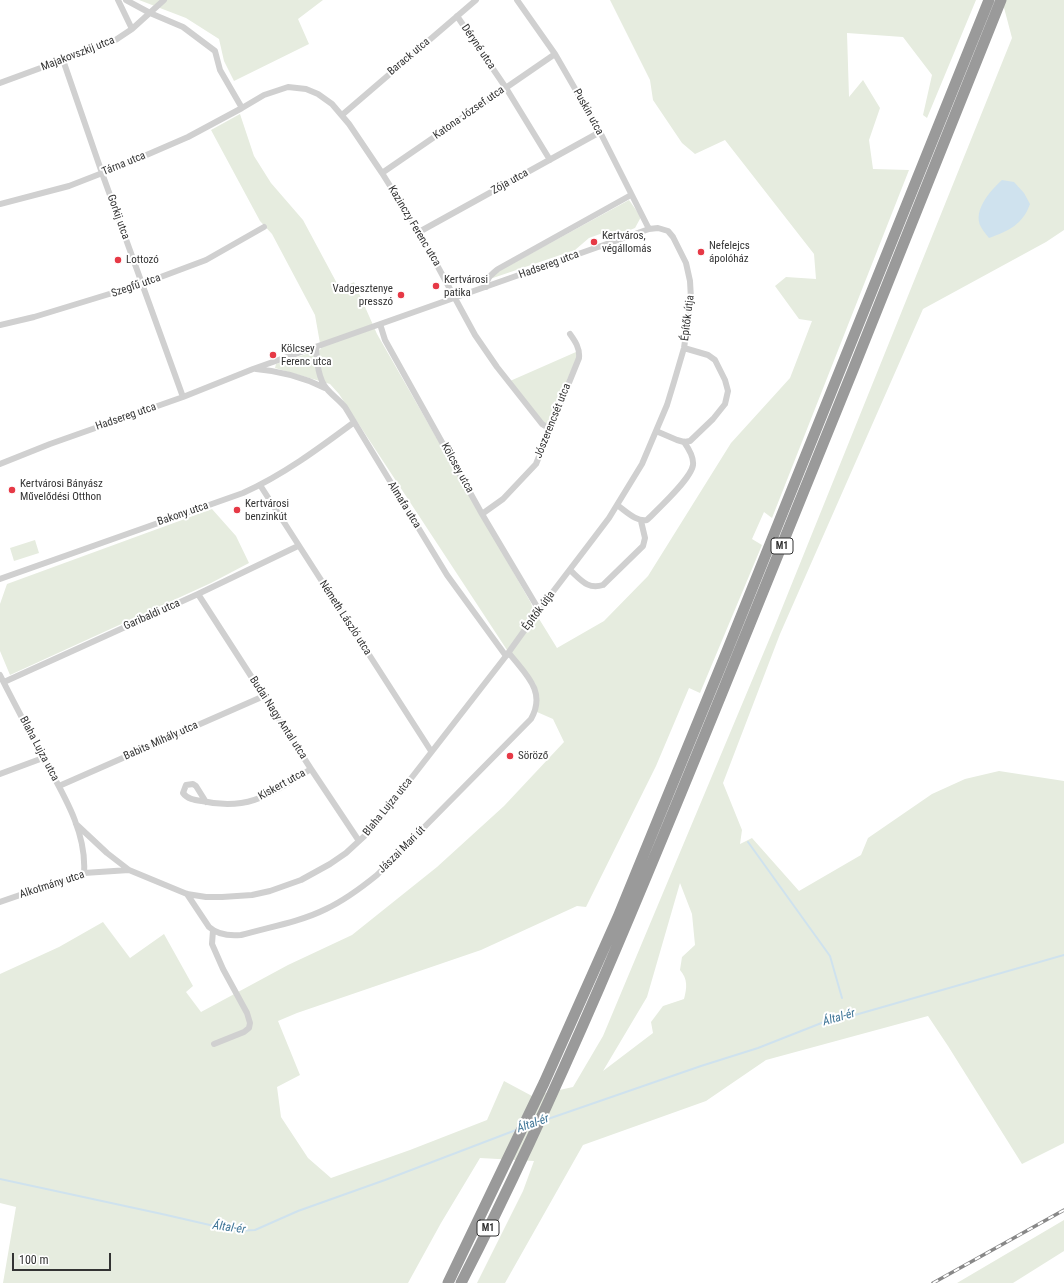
<!DOCTYPE html>
<meta charset="utf-8">
<style>
body{margin:0}
#map{position:relative;width:1064px;height:1283px;overflow:hidden;background:#fff;font-family:"Roboto Condensed",sans-serif}
canvas{display:block}
.scale{position:absolute;left:12px;top:1253px;width:99px;height:18px;box-sizing:border-box;border:2px solid #333;border-top:0;padding-left:5px;font-size:12px;line-height:14px;white-space:nowrap;color:#333;-webkit-text-stroke:3px #fff;paint-order:stroke}
</style>
<div id="map">
<canvas width="1064" height="1283"></canvas>
<div class="scale">100 m</div>
</div>
<script>
const c = document.querySelector('canvas').getContext('2d');
c.lineJoin = 'round';
function fillPath(path, color) {
  c.fillStyle = color;
  c.fill(path, 'evenodd');
}
function stroke(path, color, width, dash) {
  c.strokeStyle = color;
  c.lineWidth = width;
  c.lineCap = dash ? 'butt' : 'round';
  c.setLineDash(dash || []);
  c.stroke(path);
}
function write(font, color, halo, rows, align = 'center') {
  c.font = font + ' "Roboto Condensed",sans-serif';
  c.lineWidth = 4;
  c.setLineDash([]);
  c.textBaseline = 'middle';
  c.strokeStyle = halo;
  c.fillStyle = color;
  for (const [text, x, y, turn = 0] of rows) {
    c.save();
    c.translate(x, y);
    c.rotate((+turn || 0) * Math.PI / 180);
    c.textAlign = isNaN(turn) ? turn : align;
    if (halo) c.strokeText(text, 0, 0);
    c.fillText(text, 0, 0);
    c.restore();
  }
}
fillPath(new Path2D(`
 M139 0H323L298 19 309 44 234 81 224 61 219 39 186 18Z
 M610 0H976L927 118 923 115 932 75 903 37 847 33 849 97 863 80 880 108 869 140 873 169 909 170 772 518 764 512 752 539 762 545 700 693 689 688 656 766 586 907 577 906 481 950 297 1013 278 1021 300 1075 277 1087 281 1117 308 1158 331 1178 410 1150 487 1120 504 1081 532 1096 573 1087 603 1036 774 628 1012 38 1002 0H1064V230L1046 242 923 309 780 634 723 783 742 830 740 844 752 838 799 891 861 855 868 838 932 794 965 779 999 771 1064 781V1143L1022 1164 948 1046 928 1016 766 1060 706 1101 583 1145 505 1283H477L523 1191 534 1161 480 1158 441 1223 408 1283H3L16 1207 0 1203V974L59 947 103 922 130 958 164 934 193 986 186 992 201 1012 288 965 352 935 437 867 504 806 564 742 553 719 537 712 538 694 535 683 507 650 339 394 330 384 275 368 276 364 321 349 315 315 272 234 260 221 211 130 240 114 254 156 271 183 303 220 340 289 354 282 377 334 531 603 533 609 557 648 604 621 648 576 731 443 790 378 812 321 799 319 775 286 786 277 816 279 814 254 725 140 695 154 682 143 653 100 650 80ZM680 883 692 914 695 945 682 957 680 970C688 979 687 988 684 999L663 1006 651 1022 653 1033 603 1071 647 997Z
 M629 200 641 217 635 228 625 232 600 234 589 238 575 250 487 280 499 271Z
 M576 352 578 354 548 425 541 422 510 381Z
 M212 509 236 536 249 563 211 583 10 675 0 651V604L7 584Z
 M35 540 39 553 14 561 10 548Z
 M1064 1220V1251L1013 1283H957Z`), '#e6ecdf');
fillPath(new Path2D(`
 M1002 180 1014 182 1024 193 1030 204C1023 224 1009 231 989 238 986 234 983 231 981 227 972 211 991 190 1002 180Z`), '#cfe2ee');
stroke(new Path2D(`
 M748 842 830 956 842 998
 M545 1120 701 1066 758 1048 824 1022 848 1017 1064 955
 M0 1179 162 1214 236 1231 255 1230 298 1211 385 1180 516 1130`), '#cfe2ee', 2);
stroke(new Path2D(`
 M118 0 132 29
 M126 0 150 13 183 27 215 51 220 70 242 108
 M517 0 555 54 600 132 649 229
 M457 16 506 88 550 160
 M63 60 102 173 183 397
 M0 83 114 41 132 29 164 0
 M342 115 476 0
 M382 173 555 54
 M0 204 69 186 128 163 188 137 242 108 264 95 288 87 306 89 318 94 332 104 349 124 382 173 419 232 475 335 497 367 542 424 550 429
 M419 232 600 132
 M486 287C486 278 492 274 498 269L631 195
 M380 324 385 340 482 514 539 610
 M0 325 34 317 142 284 206 260 264 227
 M316 348C317 361 318 379 327 389 332 395 339 400 345 407L447 575 506 656
 M256 369C280 371 303 377 325 388
 M656 431 677 440 684 442 690 441 713 419 725 404 728 391 725 380 715 360 708 355 684 348
 M0 464 50 444 183 397 253 369 649 229 658 228 668 231 673 237 686 263 690 281 691 299 684 348 674 382 667 405 642 464 609 518 587 547 539 610 506 656 371 830 346 853 330 864 301 880 270 891 252 895 222 897H206L187 894 129 870 107 853 76 824
 M260 485 431 751
 M617 505C626 511 636 522 647 520 658 509 691 479 693 465 694 457 689 449 684 442
 M482 514 503 499 536 464 579 358C580 348 575 341 570 334
 M570 570C581 580 588 590 603 585L643 546 645 538 641 521
 M0 579 243 493C283 475 318 449 353 423
 M198 594 311 769 359 841
 M0 675C14 703 29 731 44 759 63 794 87 832 84 873
 M4 682 198 594 298 546
 M0 774 43 758
 M59 786 264 696
 M206 802 196 786 193 784 186 785 183 793C187 799 195 800 202 801 249 812 272 793 311 769
 M187 894 209 927C218 935 230 936 241 935 269 927 300 922 326 909 345 900 361 888 377 875L531 719C547 691 525 674 509 653
 M0 902 84 873 129 870
 M213 930 212 944 223 969 247 1013 250 1023 249 1028 244 1032 214 1044`), '#d0d0d0', 6);
stroke(new Path2D(`
 M448 1283 544 1083 618 917 727 651 989 0
 M461 1283C560 1090 642 889 724 688 818 459 909 230 1001 0`), '#9a9a9a', 11);
const rail = new Path2D(`
 M933 1283 1064 1210`);
stroke(rail, '#888', 3.5);
stroke(rail, '#fff', 2, [6]);
for (const [x, y, r, color] of [
 [594,242,4,"#e63946"],
 [701,252,4,"#e63946"],
 [118,260,4,"#e63946"],
 [436,286,4,"#e63946"],
 [401,295,4,"#e63946"],
 [273,355,4,"#e63946"],
 [12,490,4,"#e63946"],
 [237,510,4,"#e63946"],
 [510,756,4,"#e63946"]
]) {
  const dot = new Path2D();
  dot.arc(x, y, r, 0, 2 * Math.PI);
  c.fillStyle = color;
  c.fill(dot);
  stroke(dot, '#fff', 1.5);
}
for (const [x, y, w] of [
 [782,546,22],
 [488,1228,22]
]) {
  const box = new Path2D();
  box.roundRect(x - w / 2, y - 8, w, 16, 3);
  c.fillStyle = '#fff';
  c.fill(box);
  stroke(box, '#333', 1);
}
write('bold 10px', '#333', null, [
 ["M1",782,546],
 ["M1",488,1228]
]);
write('11px', '#333', '#fff', [
 ["Déryné utca",478,47,56],
 ["Majakovszkij utca",78,54,-21],
 ["Barack utca",409,57,-40],
 ["Puskin utca",588,112,61],
 ["Katona József utca",469,113,-35],
 ["Tárna utca",124,164,-22],
 ["Zója utca",510,182,-29],
 ["Gorkij utca",118,217,70],
 ["Kazinczy Ferenc utca",414,226,59],
 ["Hadsereg utca",549,265,-20],
 ["Szegfű utca",136,286,-19],
 ["Építők útja",688,318,-83],
 ["Hadsereg utca",126,417,-19],
 ["Jószerencsét utca",553,421,-68],
 ["Kölcsey utca",457,468,61],
 ["Almafa utca",404,505,58],
 ["Bakony utca",183,514,-19],
 ["Építők útja",539,611,-53],
 ["Garibaldi utca",152,615,-24],
 ["Németh László utca",345,618,57],
 ["Budai Nagy Antal utca",278,718,57],
 ["Babits Mihály utca",161,741,-24],
 ["Blaha Lujza utca",39,749,62],
 ["Kiskert utca",282,785,-29],
 ["Blaha Lujza utca",388,807,-51],
 ["Jászai Mari út",402,850,-45],
 ["Alkotmány utca",52,885,-18]
]);
write('11px', '#333', '#fff', [
 ["Kertváros,",602,236],
 ["végállomás",602,249],
 ["Nefelejcs",709,246],
 ["ápolóház",709,259],
 ["Lottozó",126,260],
 ["Kertvárosi",444,280],
 ["patika",444,293],
 ["Vadgesztenye",393,289,"right"],
 ["presszó",393,302,"right"],
 ["Kölcsey",281,349],
 ["Ferenc utca",281,362],
 ["Kertvárosi Bányász",20,484],
 ["Művelődési Otthon",20,497],
 ["Kertvárosi",245,504],
 ["benzinkút",245,517],
 ["Söröző",518,756]
], 'left');
write('italic 12px', '#3f7597', '#fff', [
 ["Által-ér",839,1018,-16],
 ["Által-ér",533,1124,-19],
 ["Által-ér",229,1228,8]
]);
</script>
